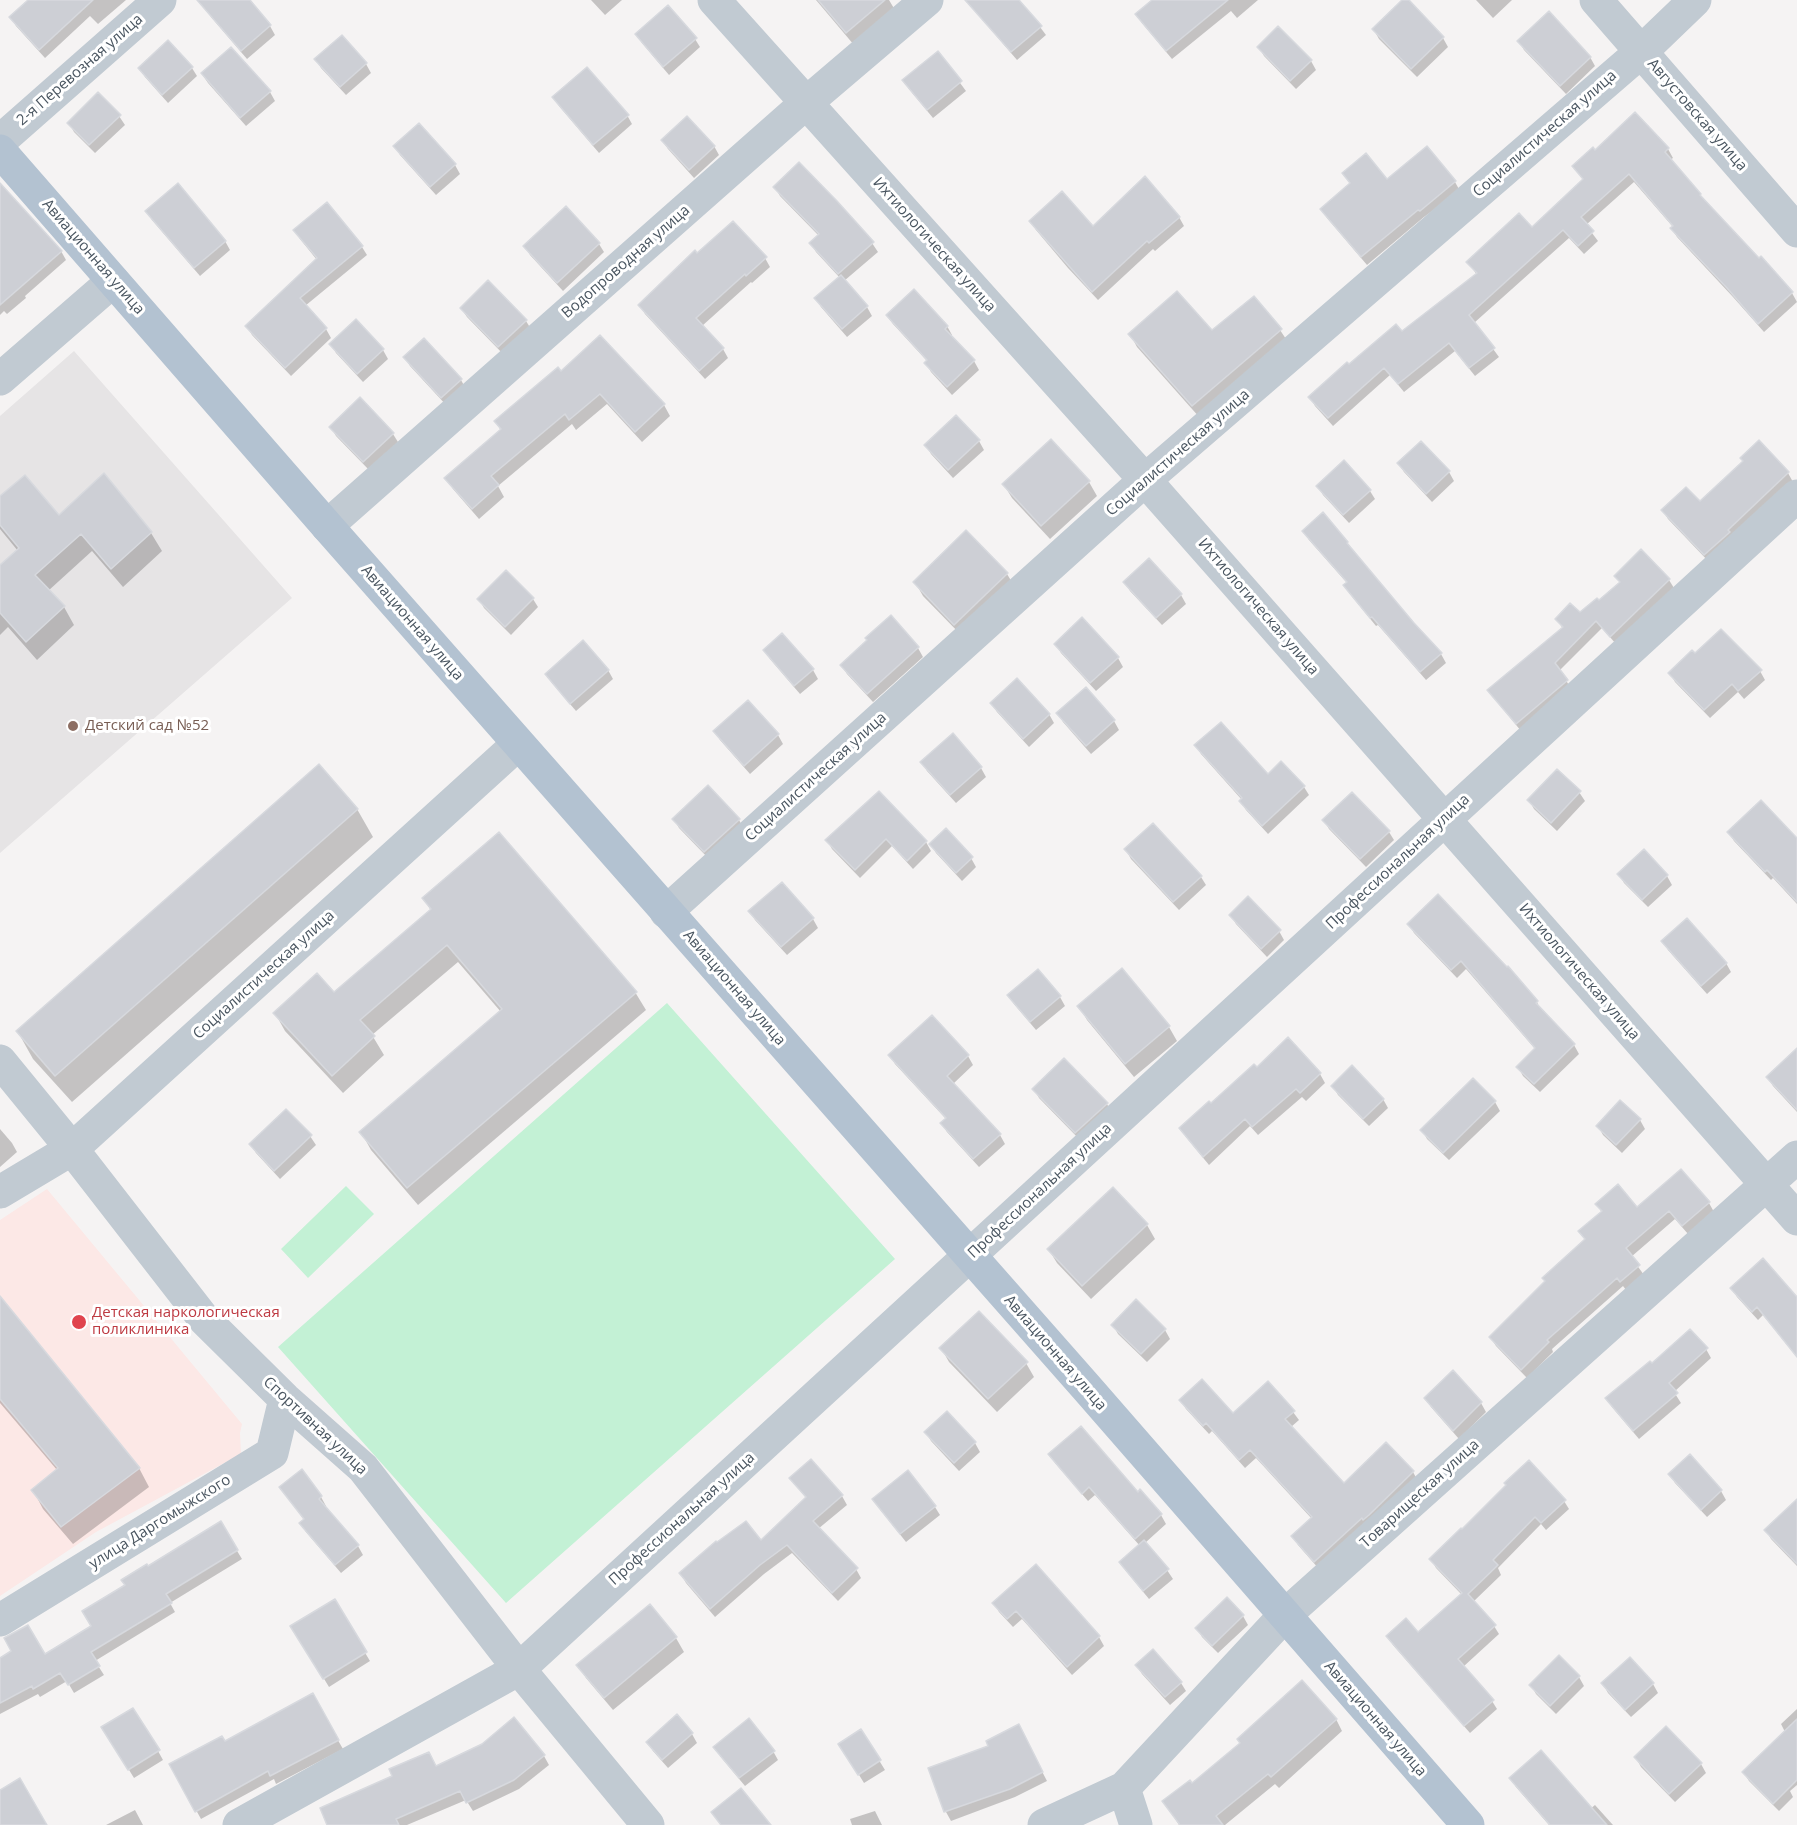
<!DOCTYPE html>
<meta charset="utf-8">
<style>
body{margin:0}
canvas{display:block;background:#f5f3f3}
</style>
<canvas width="1797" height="1825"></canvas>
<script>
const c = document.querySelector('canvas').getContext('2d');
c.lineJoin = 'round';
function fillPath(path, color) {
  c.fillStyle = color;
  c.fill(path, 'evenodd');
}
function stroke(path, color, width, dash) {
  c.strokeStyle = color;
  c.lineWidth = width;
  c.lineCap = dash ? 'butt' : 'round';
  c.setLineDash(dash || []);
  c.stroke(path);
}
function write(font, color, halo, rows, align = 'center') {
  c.font = font + ' "Open Sans",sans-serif';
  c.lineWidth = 6;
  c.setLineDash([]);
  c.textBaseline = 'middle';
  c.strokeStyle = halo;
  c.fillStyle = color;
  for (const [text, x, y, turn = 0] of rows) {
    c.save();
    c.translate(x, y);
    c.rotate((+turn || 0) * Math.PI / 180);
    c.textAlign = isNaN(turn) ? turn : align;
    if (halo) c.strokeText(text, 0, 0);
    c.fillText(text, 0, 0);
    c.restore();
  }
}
fillPath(new Path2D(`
 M74 351 292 598 0 853V416Z`), '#e6e4e5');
fillPath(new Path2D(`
 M47 1189 242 1424 240 1433 241 1454 96 1532 0 1596V1220Z`), '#fce8e6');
fillPath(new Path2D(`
 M667 1003 895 1259 506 1603 278 1347Z
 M346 1186 374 1214 308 1278 281 1249Z`), '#c3f1d5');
fillPath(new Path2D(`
 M36 0H126L98 24 90 16 45 58 16 26 11 17Z
 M215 0H248L270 26 275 35 247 59 211 17 206 8Z
 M591 0H622L605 15Z
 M816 0H889L895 10 854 45Z
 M986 0H1017L1040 27 1046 35 1017 60 981 18 975 10Z
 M1154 0H1258L1237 18 1231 11 1172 59 1142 23 1137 14Z
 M1404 0H1407L1443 38 1448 47 1417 77 1379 39 1374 30Z
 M1476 0H1512L1493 18Z
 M1278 28 1311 61 1316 70 1296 89 1264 56 1259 47Z
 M637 35 695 39 700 47 669 75 642 43Z
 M1519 41 1590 57 1595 66 1566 94 1524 50Z
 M938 53 966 91 933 118 909 89 904 80Z
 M316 59 366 64 371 73 346 95 321 68Z
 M192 68 197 76 168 103 145 77 140 69Z
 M202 74 270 92 275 101 246 126 208 83Z
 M554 97 627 115 632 124 599 153 559 106Z
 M1635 114 1668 149 1673 158 1670 160 1700 195 1759 260 1761 258 1792 293 1797 302 1764 332 1733 297 1677 237 1672 229 1673 227 1634 182 1586 225 1598 241 1584 254 1569 238 1474 323 1499 357 1475 376 1455 351 1404 392 1390 375 1333 426 1315 406 1310 397 1348 366 1402 333 1477 275 1468 262 1532 229 1584 181 1574 166 1595 152Z
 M119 116 125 125 95 153 74 132 69 123Z
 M419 125 455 165 460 174 436 195 400 155 395 146Z
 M662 140 714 146 719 155 694 178 668 149Z
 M1427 148 1455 182 1460 191 1424 217 1367 265 1327 218 1322 209 1351 184 1344 173 1387 181Z
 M0 185 61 251 66 260 25 296 26 298 7 314 4 311 0 315Z
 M775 187 872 243 878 252 844 281 867 307 872 316 847 337 821 307 816 298 840 278 816 252 811 243 819 236 780 196Z
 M147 211 225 241 230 250 200 276 152 220Z
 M1179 217 1184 226 1155 251 1153 249 1098 300 1068 268 1036 230 1030 221 1093 228Z
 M295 230 362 247 367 255 305 306 326 329 331 338 291 376 252 335 247 326 317 260 300 239Z
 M599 244 604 252 563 291 530 255 525 246Z
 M697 255 765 258 770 267 752 283 751 282 702 326 723 349 728 358 705 379 645 314 640 305Z
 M461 308 526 321 531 329 504 355 467 317Z
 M887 316 947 326 952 335 951 337 974 361 979 370 952 395 931 372 926 363 927 361 893 324Z
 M356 321 383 350 388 359 363 382 336 353 331 344Z
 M1280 330 1288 342 1200 418 1137 347 1130 334Z
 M405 357 461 380 466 389 447 406 410 366Z
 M561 373 664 405 670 416 642 442 607 404 576 430 572 424 498 486 504 497 479 519 453 489 446 478 501 431 496 422Z
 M331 427 393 434 398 442 369 470 336 436Z
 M979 441 984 450 953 478 931 454 926 445Z
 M1759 442 1788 473 1793 482 1710 563 1668 519 1663 511 1699 503 1744 462Z
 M1399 464 1449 472 1454 481 1432 502 1404 472Z
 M1089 482 1097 496 1050 539 1012 498 1004 485Z
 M1318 486 1370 491 1375 499 1349 523 1323 495Z
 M0 498 59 517 151 533 162 551 123 587 92 551 48 591 64 607 74 625 37 660 8 627 0 635V567L18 551 0 529Z
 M1304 531 1347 543 1352 550 1413 624 1441 654 1446 663 1426 680 1378 625 1376 626 1350 594 1345 586 1347 583 1309 540Z
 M1641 551 1669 580 1674 588 1616 644 1602 628 1559 671 1572 689 1521 731 1494 698 1489 690 1563 629 1557 619 1580 614 1599 602 1621 583 1616 576Z
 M1007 574 1015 587 963 637 923 596 915 582Z
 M1125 582 1181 595 1186 604 1162 625 1130 591Z
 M479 599H533L538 607 511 635 484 608Z
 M1056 644 1118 658 1123 667 1096 691 1061 653Z
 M918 648 923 657 873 702 847 674 842 666Z
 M765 650 813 670 818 679 800 694 770 659Z
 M608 670 613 679 576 711 552 683 546 674Z
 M1760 671 1765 680 1744 699 1738 692 1710 718 1675 682 1670 673Z
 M1086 689 1114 721 1119 730 1091 754 1063 722 1058 713Z
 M992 704 1049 714 1054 723 1029 747 997 712Z
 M715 731 778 735 783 744 750 774 720 740Z
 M1196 745 1268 776 1304 787 1309 795 1268 834 1246 810 1241 802 1242 800 1201 754Z
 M922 762 981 768 986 777 956 803 927 771Z
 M708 787 739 820 744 829 710 860 679 828 674 819Z
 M1579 792 1585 801 1557 831 1534 809 1529 800Z
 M879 793 926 842 931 851 913 869 892 846 860 878 832 849 827 840Z
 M357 809 373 837 72 1102 33 1059 18 1032Z
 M1324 820 1389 832 1394 840 1366 867 1329 829Z
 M1729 833 1797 841V904L1773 878 1771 880 1734 841Z
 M931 844 971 858 976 867 962 881 936 853Z
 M1126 850 1201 877 1206 885 1179 910 1131 859Z
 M1619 874 1667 876 1672 885 1648 907 1624 883Z
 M782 884 813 919 818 928 787 955 755 920 750 911Z
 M424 898 635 992 646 1010 418 1205 371 1150 361 1132 501 1012 458 962 372 1035 384 1055 343 1093 285 1031 275 1013 334 994 431 911Z
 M1231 915 1279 931 1284 940 1267 957 1236 924Z
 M1409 924 1537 1002 1541 1011 1574 1045 1579 1054 1540 1092 1523 1076 1518 1067 1536 1050 1466 969 1457 978 1414 933Z
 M1663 941 1726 963 1731 972 1707 994 1668 950Z
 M1038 971 1060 997 1065 1006 1036 1030 1014 1004 1009 996Z
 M1079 1006 1169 1027 1177 1041 1134 1077 1087 1020Z
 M932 1017 968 1056 973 1065 953 1084 1000 1135 1005 1144 979 1167 947 1132 942 1124 946 1119 895 1064 890 1055Z
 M1797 1050V1112L1773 1086 1768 1078Z
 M1257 1069 1320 1074 1325 1083 1306 1101 1302 1097 1258 1135 1250 1126 1209 1165 1186 1137 1181 1128Z
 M1333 1086 1383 1099 1388 1108 1369 1126 1338 1095Z
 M1034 1089 1107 1104 1112 1113 1081 1141 1039 1098Z
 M1495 1102 1500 1111 1449 1160 1427 1139 1422 1130Z
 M1640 1120 1645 1129 1622 1153 1603 1135 1598 1126Z
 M0 1129 12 1143 17 1152 0 1167Z
 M310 1136 316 1145 280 1179 256 1153 251 1145Z
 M1709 1203 1714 1212 1688 1234 1675 1219 1631 1257 1644 1275 1626 1290 1623 1286 1552 1349 1553 1352 1527 1378 1496 1346 1491 1338 1585 1240 1580 1231 1602 1213 1597 1204 1637 1209Z
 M1147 1225 1155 1239 1091 1299 1057 1263 1049 1250Z
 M1732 1288 1797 1303V1357L1763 1315 1758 1320 1737 1297Z
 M0 1298 139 1468 149 1487 73 1544 43 1509 33 1490 57 1470 0 1403Z
 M1113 1325 1165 1330 1170 1339 1147 1362 1118 1334Z
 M941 1348 1026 1363 1034 1377 997 1412 949 1362Z
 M1706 1349 1711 1358 1674 1392 1681 1403 1639 1439 1612 1407 1607 1399 1652 1365Z
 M1453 1372 1481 1403 1486 1412 1459 1439 1431 1407 1426 1398Z
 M1181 1401 1233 1415 1293 1412 1299 1420 1291 1427 1344 1485 1386 1444 1413 1472 1418 1481 1319 1569 1298 1545 1293 1536 1312 1519 1256 1458 1245 1468 1212 1431 1209 1434 1186 1409Z
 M947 1413 975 1443 980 1452 959 1471 931 1441 926 1432Z
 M1050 1454 1137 1494 1140 1491 1161 1515 1166 1524 1145 1543 1167 1570 1173 1579 1149 1599 1126 1571 1121 1563 1140 1546 1095 1495 1088 1501 1055 1463Z
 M301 1471 321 1497 326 1506 324 1507 358 1546 363 1555 341 1573 306 1532 301 1523 304 1520 281 1487Z
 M1670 1474 1721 1491 1726 1500 1707 1517 1675 1483Z
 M791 1478 842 1496 847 1505 818 1529 856 1569 861 1578 838 1601 792 1553 764 1574 715 1617 686 1583 681 1574 760 1542 806 1498Z
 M1564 1501 1569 1509 1546 1530 1541 1524 1498 1568 1501 1575 1473 1602 1494 1626 1499 1634 1463 1667 1492 1701 1497 1709 1470 1733 1393 1645 1388 1636 1418 1634 1462 1595 1436 1568 1431 1559Z
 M935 1507 940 1515 906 1542 879 1508Z
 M1797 1510V1566L1771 1539 1766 1530Z
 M220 1523 242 1559 170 1603 175 1612 95 1661 104 1675 74 1693 67 1681 40 1697 38 1694 0 1714V1659L44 1656 93 1627 126 1586 148 1568Z
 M1036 1566 1099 1637 1104 1646 1072 1675 1022 1619 1013 1627 999 1612 994 1603Z
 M334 1601 370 1661 329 1687 292 1626Z
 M650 1606 676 1638 684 1652 613 1710 586 1678 578 1665Z
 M1243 1616 1248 1625 1218 1653 1202 1637 1197 1628Z
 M1137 1666 1181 1683 1186 1691 1170 1705 1142 1674Z
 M1579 1677 1584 1686 1556 1714 1536 1694 1531 1685Z
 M1603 1684H1653L1658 1693 1631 1717 1608 1693Z
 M312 1695 343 1749 276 1784 274 1779 201 1819 171 1765 225 1743Z
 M1797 1709V1785L1790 1791 1793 1797 1779 1811 1749 1781 1744 1773 1785 1732 1781 1724Z
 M677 1716 692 1734 697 1743 668 1768 653 1751 647 1742Z
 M1336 1719 1342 1731 1279 1788 1275 1784 1225 1825H1179L1164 1801 1192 1786Z
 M861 1731 885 1770 864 1783 840 1744Z
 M1023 1735 1047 1781 1015 1797 951 1821 946 1812 930 1769Z
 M108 1736 158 1751 163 1760 134 1778Z
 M773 1751 778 1760 745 1786 720 1756Z
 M544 1756 549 1765 519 1789 473 1811 466 1800 407 1825H329L436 1768Z
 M1636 1758 1701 1764 1706 1773 1675 1802 1641 1767Z
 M1511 1778 1590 1809 1595 1805 1613 1825H1549L1516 1787Z
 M135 1810 143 1825H106Z
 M875 1811 882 1825H852L850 1819Z`), '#0003');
const building = new Path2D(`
 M28 0H93L39 50 9 17Z
 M197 0H250L271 25 241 51Z
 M818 0H885L846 33Z
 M965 0H1019L1042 26 1011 52Z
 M1152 0H1228L1166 51 1135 14Z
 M1402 0H1409L1444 37 1411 69 1372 29Z
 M668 5 697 38 663 67 635 34Z
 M1549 11 1591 57 1560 86 1517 41Z
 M1278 26 1312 60 1290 81 1257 47Z
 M342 35 367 63 340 87 314 59Z
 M168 40 193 67 162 95 138 68Z
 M231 47 271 91 240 118 201 73Z
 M938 51 962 81 927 110 902 80Z
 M587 67 629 115 593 145 552 97Z
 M98 92 121 115 89 145 67 123Z
 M1635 112 1669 148 1665 152 1701 194 1700 195 1759 258 1761 256 1793 292 1758 324 1727 288 1670 228 1673 226 1629 174 1581 217 1594 231 1578 246 1563 230 1469 315 1495 348 1469 368 1449 343 1398 384 1384 368 1328 418 1308 397 1347 362 1349 364 1396 324 1402 331 1477 273 1466 262 1519 213 1532 227 1583 179 1572 166 1593 147 1595 150Z
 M687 116 715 146 689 170 661 140Z
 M419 123 456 164 430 187 393 146Z
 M1427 146 1456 181 1420 211 1418 210 1361 257 1320 209 1350 183 1342 173 1366 153 1387 179Z
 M799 162 837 201 874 242 838 274 809 243 819 234 773 187Z
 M1145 176 1180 217 1149 243 1147 241 1092 292 1029 221 1062 191 1093 226Z
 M0 183 62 251 0 305Z
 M178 183 226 241 194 268 145 211Z
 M327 202 363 246 300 298 327 328 285 368 245 326 317 258 293 230Z
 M566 206 600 243 557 283 523 246Z
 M733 221 767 257 746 276 745 274 696 318 724 348 699 371 638 305 695 250 697 253Z
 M841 275 868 306 842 329 814 298Z
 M488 280 527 320 498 347 460 308Z
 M914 289 948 326 945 329 975 360 947 387 924 363 927 360 886 315Z
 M1177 291 1212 330 1254 296 1282 329 1192 406 1128 334Z
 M356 319 384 349 357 374 329 344Z
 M600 335 665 404 635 432 600 394 569 420 565 414 491 476 499 485 472 509 444 478 501 429 494 421 558 367 561 371Z
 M424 338 462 379 441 398 403 357Z
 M360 397 394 433 363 462 329 427Z
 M956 415 980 440 948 470 924 445Z
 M1051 439 1090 481 1041 526 1002 484Z
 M1759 440 1789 472 1728 530 1730 532 1704 555 1661 510 1686 487 1700 501 1743 461 1740 458Z
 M1421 441 1450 471 1426 494 1397 463Z
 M1344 460 1371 490 1343 515 1316 486Z
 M104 473 152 532 111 569 81 534 35 575 65 606 26 642 0 613V565L19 548 0 525V496L25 475 59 515Z
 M1323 512 1348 542 1347 543 1414 623 1442 653 1420 672 1372 617 1370 618 1343 585 1347 582 1302 531Z
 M966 530 1008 573 954 625 913 582Z
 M1641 549 1670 579 1610 637 1596 621 1555 663 1568 680 1516 724 1487 690 1563 627 1555 619 1570 603 1580 612 1597 598 1599 600 1620 582 1614 576Z
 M1149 558 1182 594 1156 618 1123 582Z
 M506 570 534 598 505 627 477 599Z
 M891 615 919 647 867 694 840 665 867 640 865 638Z
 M1082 617 1119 657 1090 683 1054 644Z
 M1721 629 1762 670 1738 691 1732 684 1704 710 1668 673 1692 650 1695 653Z
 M782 633 814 669 794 686 763 650Z
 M583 640 609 670 570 704 545 674Z
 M1017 678 1050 714 1023 739 990 703Z
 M1086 687 1115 720 1086 746 1056 713Z
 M748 700 779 734 744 766 713 731Z
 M1221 722 1268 774 1281 761 1305 786 1262 826 1239 801 1242 798 1194 745Z
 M953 733 982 767 950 795 920 762Z
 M319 764 358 809 55 1076 16 1031Z
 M1557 769 1581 791 1551 823 1527 800Z
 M708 785 740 819 704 852 672 819Z
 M879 791 927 841 907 861 886 839 855 870 825 840Z
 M1352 792 1390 831 1360 859 1322 820Z
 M1761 800 1797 838V902L1767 870 1765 872 1727 832Z
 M1153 823 1202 876 1173 902 1124 849Z
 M946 828 973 857 956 873 929 844Z
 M499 832 637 992 407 1188 359 1132 502 1009 447 945 360 1020 375 1036 332 1076 273 1013 317 973 334 992 431 909 422 898Z
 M1644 849 1668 875 1642 900 1617 874Z
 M782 882 814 918 781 947 748 911Z
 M1438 894 1507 967 1508 966 1538 1001 1536 1003 1575 1044 1534 1084 1516 1067 1535 1048 1461 961 1451 970 1407 924Z
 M1248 896 1281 930 1261 949 1229 915Z
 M1687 918 1727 963 1701 986 1661 941Z
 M1122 968 1170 1026 1125 1064 1077 1006Z
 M1038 969 1061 996 1030 1022 1007 995Z
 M932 1015 969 1055 947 1076 1001 1134 973 1159 940 1123 946 1118 888 1055Z
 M1288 1037 1321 1073 1300 1093 1296 1089 1252 1127 1245 1119 1203 1157 1179 1128 1209 1101 1211 1103 1254 1064 1257 1067Z
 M1797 1048V1110L1766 1077Z
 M1064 1058 1108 1103 1075 1133 1032 1089Z
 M1352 1065 1384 1099 1363 1119 1331 1086Z
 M1473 1078 1496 1101 1443 1153 1420 1130Z
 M1620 1100 1641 1119 1616 1145 1596 1126Z
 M286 1109 312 1135 274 1171 249 1144Z
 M1681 1169 1710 1202 1682 1226 1669 1211 1626 1248 1640 1265 1620 1282 1617 1278 1547 1340 1549 1342 1521 1370 1489 1337 1545 1281 1542 1278 1585 1239 1578 1231 1602 1211 1595 1204 1618 1184 1637 1207Z
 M1113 1187 1148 1224 1082 1286 1047 1249Z
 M1763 1258 1797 1297V1357L1757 1307 1752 1312 1730 1288Z
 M0 1296 140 1468 61 1527 31 1490 58 1468 0 1399Z
 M1136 1299 1166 1329 1141 1354 1111 1325Z
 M979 1311 1028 1362 988 1399 939 1348Z
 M1690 1329 1708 1348 1669 1383 1678 1393 1633 1431 1605 1398 1650 1361 1652 1363Z
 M1453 1370 1482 1402 1453 1431 1424 1398Z
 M1202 1379 1233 1413 1268 1381 1295 1411 1285 1419 1344 1483 1386 1442 1414 1471 1369 1515 1363 1520 1362 1518 1314 1562 1291 1536 1312 1517 1250 1450 1239 1460 1206 1423 1203 1426 1179 1400Z
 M947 1411 976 1442 954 1463 924 1432Z
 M1081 1426 1138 1492 1140 1489 1162 1514 1135 1539 1089 1487 1082 1494 1048 1454Z
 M1690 1454 1722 1490 1701 1510 1668 1474Z
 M811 1459 843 1495 813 1521 858 1568 832 1593 787 1545 760 1565 710 1609 679 1573 716 1541 717 1542 746 1521 761 1540 806 1497 789 1478Z
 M1529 1460 1566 1500 1541 1523 1535 1517 1493 1560 1498 1565 1468 1594 1496 1625 1458 1659 1494 1700 1464 1726 1386 1636 1406 1618 1418 1632 1462 1593 1429 1559 1461 1528 1462 1529 1506 1485 1504 1483Z
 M302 1469 322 1496 319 1499 359 1545 335 1565 299 1523 304 1519 279 1487Z
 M908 1470 936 1506 900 1534 872 1499Z
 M1797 1499V1564L1764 1530Z
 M221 1521 238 1550 166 1594 172 1603 91 1652 100 1666 68 1685 60 1673 33 1689 32 1686 0 1703V1658L11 1651 4 1638 28 1625 45 1654 91 1626 82 1611 125 1585 121 1580 147 1564 148 1566Z
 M1144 1540 1169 1569 1143 1591 1119 1562Z
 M1036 1564 1100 1636 1067 1667 1016 1611 1007 1619 992 1603Z
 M1227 1597 1244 1615 1212 1646 1195 1628Z
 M335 1599 367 1652 323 1679 290 1626Z
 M650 1604 677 1637 604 1698 576 1665Z
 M1153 1649 1182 1682 1165 1697 1135 1665Z
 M1559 1655 1580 1676 1550 1706 1529 1685Z
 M1630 1657 1654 1683 1625 1710 1601 1683Z
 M1302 1680 1337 1719 1271 1777 1268 1774 1216 1816 1223 1825H1180L1162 1801 1190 1780 1192 1783 1240 1743 1237 1739Z
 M313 1693 339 1740 270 1776 268 1771 195 1812 169 1764 222 1736 225 1741Z
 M133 1708 160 1750 128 1770 101 1727Z
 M677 1714 693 1733 662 1760 646 1742Z
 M514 1717 545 1755 514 1780 466 1803 460 1791 396 1819 399 1825H327L320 1808 392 1776 389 1769 429 1752 436 1766 482 1744Z
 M749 1718 775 1751 739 1778 713 1747Z
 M1797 1719V1780L1773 1804 1742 1772Z
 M1019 1724 1043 1772 1010 1789 944 1812 928 1768 988 1746 986 1741Z
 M1666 1726 1702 1763 1669 1794 1634 1757Z
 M861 1729 881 1760 858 1775 838 1744Z
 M1541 1750 1607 1825H1550L1509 1778Z
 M20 1778 47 1825H0V1790Z
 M741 1788 771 1825H721L711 1812Z`);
fillPath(building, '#cdcfd5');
stroke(building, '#d7d9de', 1.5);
stroke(new Path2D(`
 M714 0 1145 480 1797 1219
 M1596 0 1797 231
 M0 141 160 0
 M0 379 113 281
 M327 526 806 103 927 0
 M666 912 1145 480 1642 51 1695 0
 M0 1061 72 1149 204 1319 285 1399 363 1468 519 1669 648 1825
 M0 1192 72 1149 518 744
 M0 1620 272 1453 285 1399
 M1124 1788 1136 1825
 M239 1825 519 1669 1797 496
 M1044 1825 1124 1788 1284 1616 1797 1157`), '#c1cad2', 33);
stroke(new Path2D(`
 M0 151 327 526 1086 1387 1468 1825`), '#b3c2d1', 33);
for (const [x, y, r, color] of [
 [73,726,6,"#8d6e63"],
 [79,1322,8,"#e0444e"]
]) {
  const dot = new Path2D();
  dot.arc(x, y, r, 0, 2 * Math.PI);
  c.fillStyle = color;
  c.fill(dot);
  stroke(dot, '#fff', 2);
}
write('15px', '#4a5661', '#fff', [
 ["2-я Перевозная улица",80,70,-41],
 ["Августовская улица",1697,115,49],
 ["Социалистическая улица",1545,134,-41],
 ["Ихтиологическая улица",934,245,48],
 ["Авиационная улица",93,257,49],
 ["Водопроводная улица",626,262,-41],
 ["Социалистическая улица",1178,453,-41],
 ["Ихтиологическая улица",1258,607,49],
 ["Авиационная улица",412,623,49],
 ["Социалистическая улица",816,777,-42],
 ["Профессиональная улица",1398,862,-43],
 ["Ихтиологическая улица",1579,972,49],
 ["Социалистическая улица",264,975,-42],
 ["Авиационная улица",734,988,49],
 ["Профессиональная улица",1040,1191,-43],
 ["Авиационная улица",1055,1353,49],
 ["Спортивная улица",315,1426,43],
 ["Товарищеская улица",1420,1494,-42],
 ["Профессиональная улица",682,1519,-42],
 ["улица Даргомыжского",160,1522,-32],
 ["Авиационная улица",1375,1719,49]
]);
write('15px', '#785e54', '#fff', [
 ["Детский сад №52",85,726]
], 'left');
write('15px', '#be3a42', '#fff', [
 ["Детская наркологическая",92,1313],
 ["поликлиника",92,1330]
], 'left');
</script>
